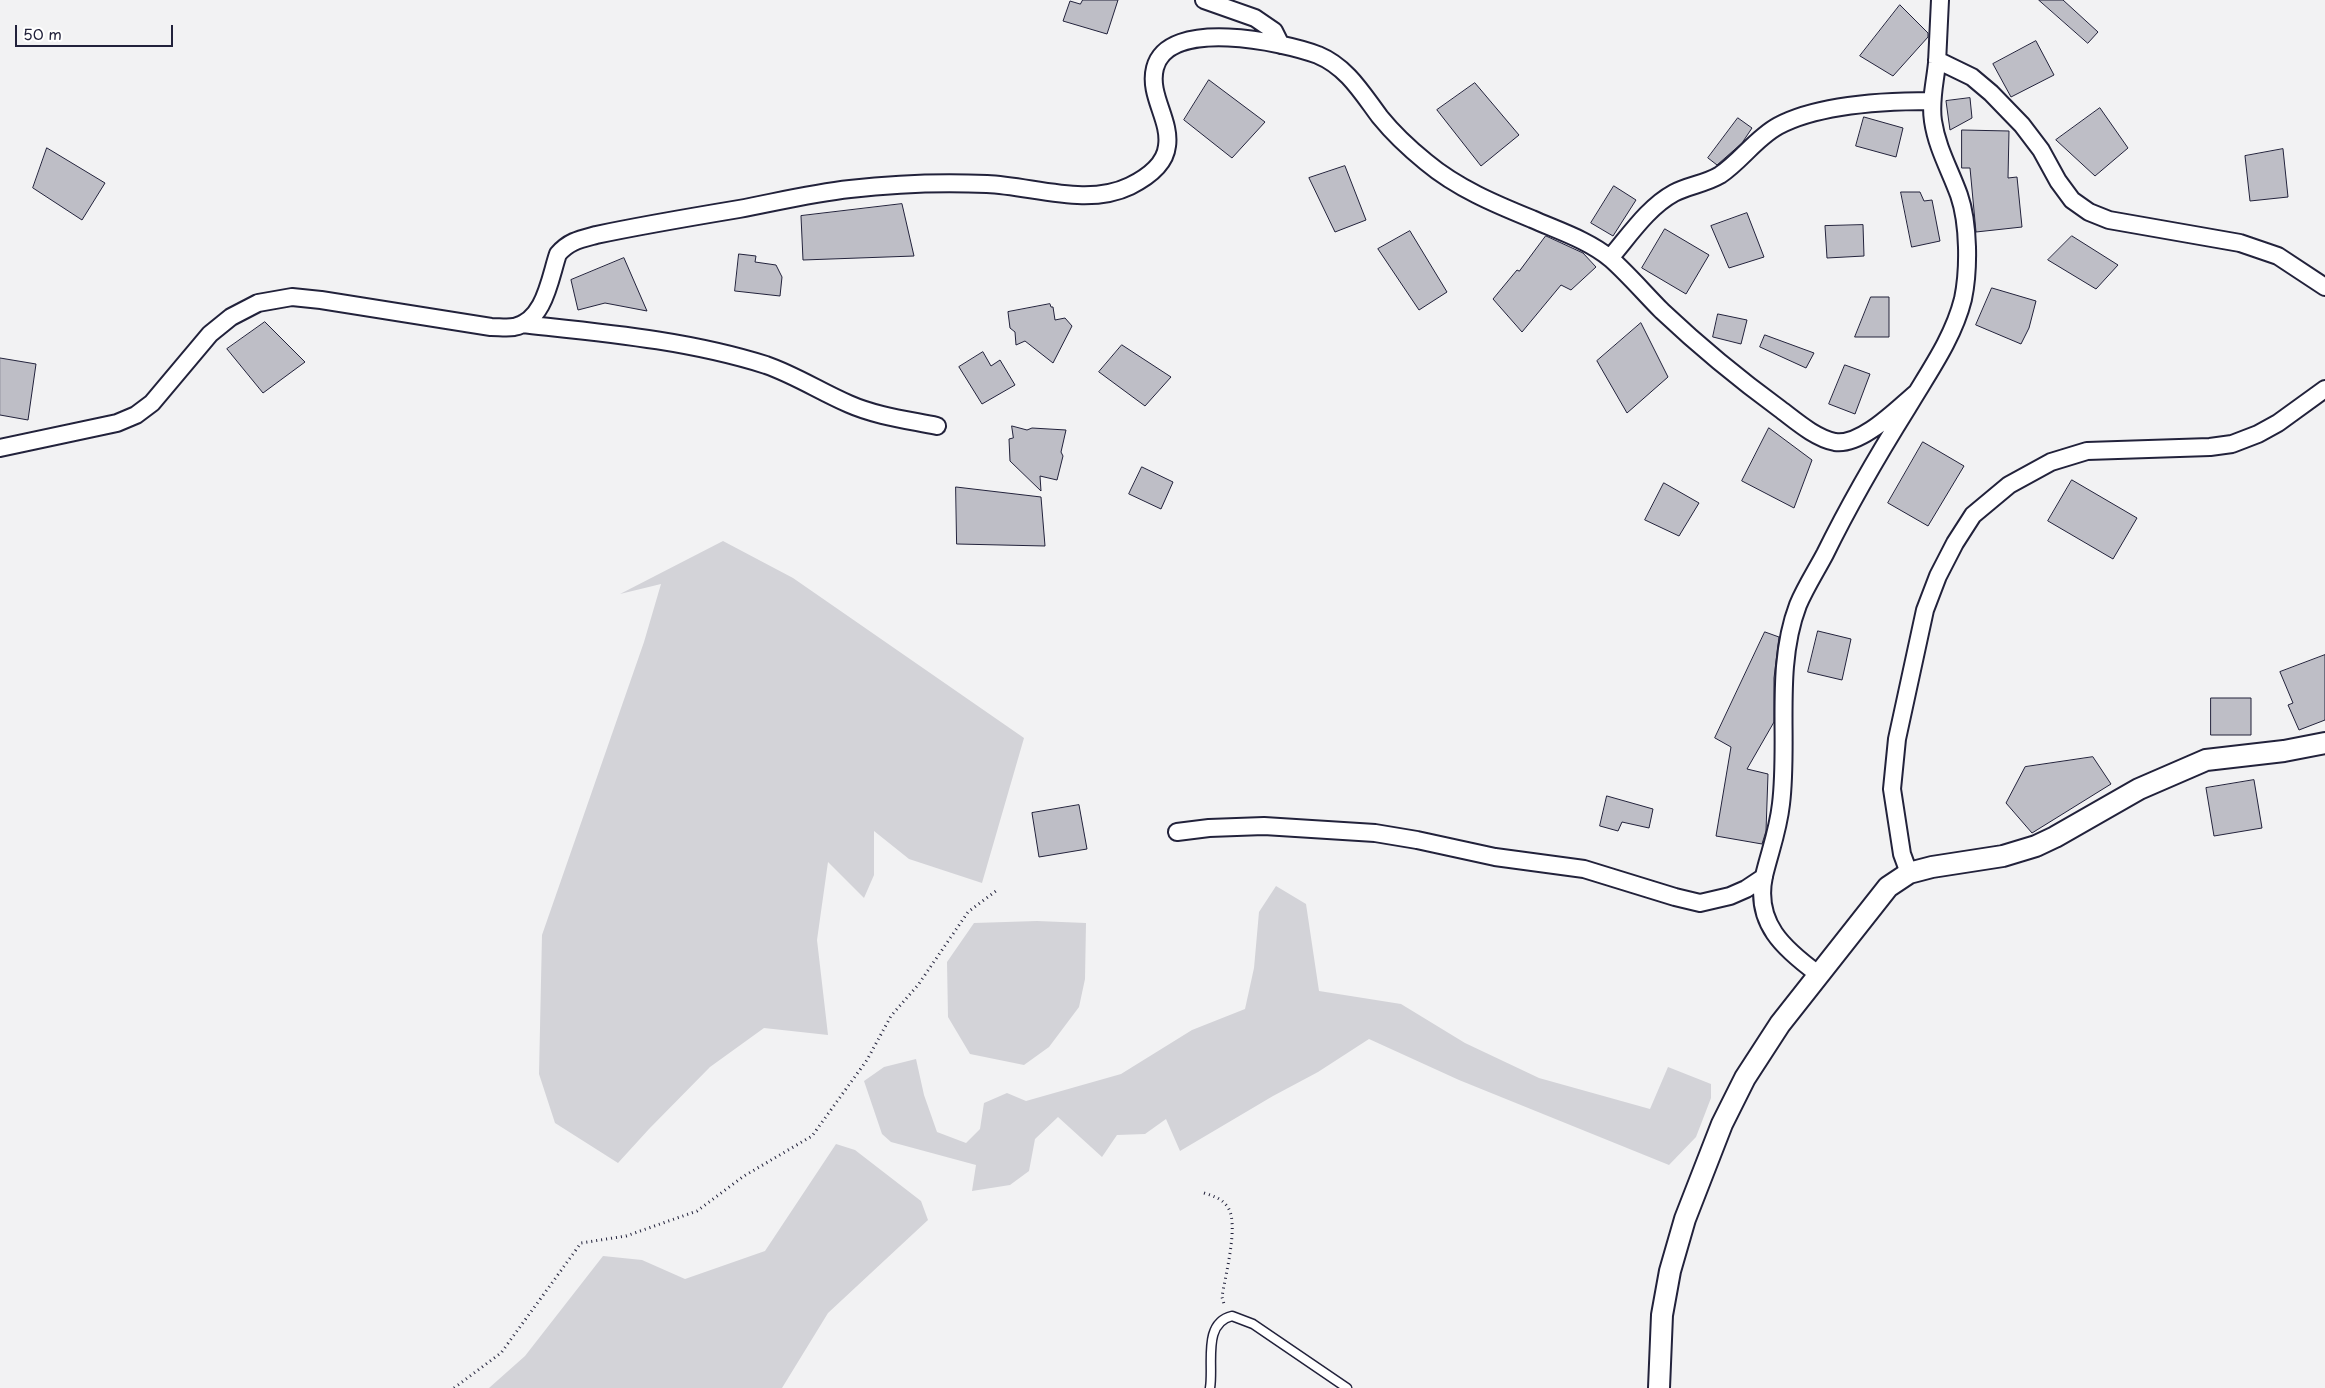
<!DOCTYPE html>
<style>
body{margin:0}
#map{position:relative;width:2325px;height:1388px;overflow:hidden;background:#f2f2f3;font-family:"Playpen Sans",sans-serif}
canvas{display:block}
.scale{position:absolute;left:15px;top:25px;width:158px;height:22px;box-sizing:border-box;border:2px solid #22223b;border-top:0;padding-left:6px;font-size:15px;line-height:18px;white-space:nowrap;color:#22223b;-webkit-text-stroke:4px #fff;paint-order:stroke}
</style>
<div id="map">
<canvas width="2325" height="1388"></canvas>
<div class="scale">50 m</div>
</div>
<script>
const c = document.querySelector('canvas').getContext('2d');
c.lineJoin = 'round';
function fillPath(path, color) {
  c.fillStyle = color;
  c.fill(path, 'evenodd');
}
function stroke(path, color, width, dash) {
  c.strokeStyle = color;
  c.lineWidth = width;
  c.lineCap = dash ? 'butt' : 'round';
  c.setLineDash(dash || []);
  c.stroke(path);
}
fillPath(new Path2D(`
 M723 541 793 578 1024 738 982 883 909 859 874 831V875L864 898 828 862 817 940 828 1035 764 1028 710 1067 649 1129 618 1163 555 1123 539 1074 542 935 644 642 661 584 620 594Z
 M1276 886 1306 904 1319 991 1401 1004 1465 1043 1539 1078 1650 1109 1668 1067 1711 1084V1098L1696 1137 1669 1165 1459 1080 1369 1039 1318 1072 1273 1096 1180 1151 1166 1119 1145 1134 1117 1135 1102 1157 1058 1117 1035 1139 1029 1171 1010 1185 972 1191 976 1165 891 1142 882 1134 864 1081 884 1067 916 1059 924 1095 937 1132 966 1143 980 1129 984 1103 1007 1093 1026 1101 1121 1074 1192 1030 1245 1009 1254 968 1259 912Z
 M1037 921 1086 923 1085 979 1079 1007 1049 1047 1024 1065 970 1054 948 1017 947 962 974 923Z
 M836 1144 855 1150 921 1201 928 1220 828 1313 782 1388H489L525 1356 603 1256 642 1260 685 1279 765 1251Z`), '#d3d3d8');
const building = new Path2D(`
 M1083 0H1118L1107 34 1063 21 1070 1 1080 4Z
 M2039 0H2063L2098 32 2088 43Z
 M1900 5 1928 33V37L1893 76 1860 56Z
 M2036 41 2054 75 2011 97 1993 64Z
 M1209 80 1265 122 1232 158 1184 120Z
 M1475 83 1519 135 1481 166 1437 110Z
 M1970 98 1972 118 1950 130 1946 101Z
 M2100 108 2128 148 2095 176 2056 140Z
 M1864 117 1903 128 1896 157 1856 146Z
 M1738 118 1752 128 1742 143 1717 165 1708 158Z
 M1962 130 2009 131 2008 178 2017 177 2022 227 1976 232 1970 168H1962Z
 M47 148 105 183 82 220 33 188Z
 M2283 149 2288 197 2250 201 2245 156Z
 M1345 166 1366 220 1335 232 1309 178Z
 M1614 186 1636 200 1613 236 1591 223Z
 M1901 192H1920L1924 201 1932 200 1940 241 1912 247Z
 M902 204 914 256 803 260 801 216Z
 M1747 213 1764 257 1729 268 1711 226Z
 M1863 225 1864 256 1827 258 1825 226Z
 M1665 229 1709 255 1686 294 1642 268Z
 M1410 231 1447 292 1419 310 1378 249Z
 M1546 236 1583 253 1596 267 1571 290 1561 285 1522 332 1493 299 1517 270 1519 271Z
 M2072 236 2118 265 2096 289 2048 260Z
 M739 254 756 256 755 262 776 265 782 277 780 296 735 291Z
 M624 258 647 311 605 303 578 310 571 280Z
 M1992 288 2036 301 2029 328 2021 344 1976 325Z
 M1871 297H1889V337H1855Z
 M1050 304 1051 307H1053L1055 320 1065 318 1072 326 1053 363 1025 341 1016 345 1015 332 1010 328 1008 312Z
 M1718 314 1747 320 1741 344 1713 337Z
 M265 322 305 362 263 393 227 349Z
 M1641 323 1668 377 1627 413 1597 361Z
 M1765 335 1814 353 1806 368 1760 347Z
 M1122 345 1171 377 1145 406 1099 372Z
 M983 352 991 366 1000 360 1015 385 982 404 959 367Z
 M0 358 36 364 28 420 0 415Z
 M1845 365 1870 374 1855 414 1829 404Z
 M1012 426 1027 430 1032 428 1066 430 1061 452 1063 456 1057 480 1040 476 1041 491 1010 461 1009 439 1013 438Z
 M1769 428 1812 460 1794 508 1742 481Z
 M1923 442 1964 466 1928 526 1888 503Z
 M1142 467 1173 482 1161 509 1129 494Z
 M2072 480 2137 518 2113 559 2048 521Z
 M1664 483 1699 503 1679 536 1645 520Z
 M956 487 1041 497 1045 546 957 544Z
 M1818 631 1851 639 1842 680 1808 672Z
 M1765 632 1779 637 1774 678V722L1747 769 1768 774 1766 831 1762 844 1716 836 1731 747 1715 738Z
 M2325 655V720L2299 730 2288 705 2293 703 2280 672Z
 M2211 698H2251V735H2211Z
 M2093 757 2111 784 2032 833 2006 803 2025 767Z
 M2254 780 2262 828 2214 836 2206 788Z
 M1607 796 1653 809 1649 828 1622 822 1618 831 1600 826Z
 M1079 805 1087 849 1039 857 1032 813Z`);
fillPath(building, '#bebec6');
stroke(building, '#22223b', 1);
const service = new Path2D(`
 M1210 1388C1214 1365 1202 1323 1232 1316L1253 1324 1347 1388`);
const minor = new Path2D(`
 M1204 0 1255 18 1274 31 1281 45
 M1937 60 1972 77 1991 93 2022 125 2041 150 2058 181 2072 200 2089 212 2109 220 2240 243 2278 256 2325 287
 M1610 258C1629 236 1648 207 1674 193 1689 185 1705 184 1720 175 1741 161 1756 138 1778 126 1819 104 1885 101 1931 101
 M522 324C604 333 687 340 766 365 795 375 821 392 849 404 876 416 908 420 937 426
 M0 448 117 423 136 415 152 403 210 334 231 317 258 303 292 297 321 300 491 327C499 327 507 328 514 327 545 321 550 277 558 254 569 241 581 239 596 235 643 225 691 217 739 209 776 202 813 193 850 189 893 184 944 182 987 184 1033 186 1087 207 1130 186 1146 178 1165 165 1167 146 1171 120 1148 95 1155 68 1168 17 1283 42 1318 55 1347 67 1362 93 1380 117 1393 133 1410 149 1426 162 1457 188 1495 204 1532 219 1559 231 1588 240 1611 259 1629 275 1645 294 1662 311 1699 346 1739 379 1780 409 1796 421 1815 438 1835 442 1861 446 1896 410 1916 393
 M1177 832 1209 828 1264 826 1375 833 1417 840 1495 857 1584 869 1675 897 1700 903 1730 896 1746 889 1764 877
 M1909 873 1902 854 1892 789 1897 739 1925 610 1938 576 1955 543 1973 515 2009 485 2051 462 2087 451 2210 447 2232 444 2258 434 2278 423 2325 389
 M1818 974C1784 949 1754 923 1764 876 1770 851 1778 831 1781 804 1789 739 1774 668 1798 605 1805 588 1816 571 1825 554 1850 503 1878 455 1908 407 1928 373 1953 339 1963 299 1969 270 1969 224 1959 195 1950 170 1937 148 1933 121 1930 101 1935 83 1937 63 1938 42 1939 21 1940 0`);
const tertiary = new Path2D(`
 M1659 1388 1662 1315 1670 1271 1685 1219 1722 1124 1745 1078 1780 1024 1888 887 1909 873 1932 867 2003 856 2036 846 2055 837 2139 789 2206 760 2284 751 2325 743`);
stroke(service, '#22223b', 11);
stroke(minor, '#22223b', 20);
stroke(tertiary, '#22223b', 24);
stroke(new Path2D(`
 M1204 1193C1213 1196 1221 1198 1227 1206 1240 1222 1225 1276 1222 1297L1224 1304
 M454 1388 501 1353 581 1243 626 1236 697 1211 744 1176 812 1136 867 1060 891 1016 918 985 968 912 996 891`), '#22223b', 3, [1, 4]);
stroke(service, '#fff', 8);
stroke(minor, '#fff', 16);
stroke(tertiary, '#fff', 20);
</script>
